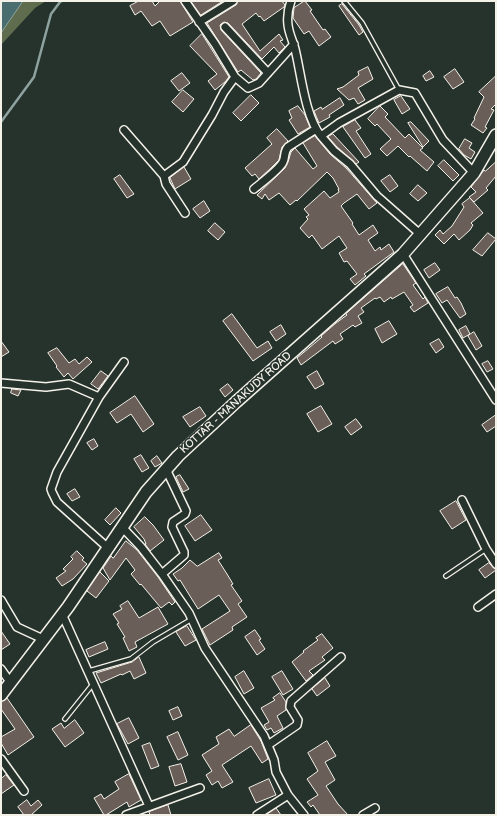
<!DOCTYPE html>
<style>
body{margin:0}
#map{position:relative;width:497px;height:816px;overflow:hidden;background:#26332d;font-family:"Balsamiq Sans",sans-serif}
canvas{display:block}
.frame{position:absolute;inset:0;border:2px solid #f4f1e8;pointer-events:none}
</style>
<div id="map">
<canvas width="497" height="816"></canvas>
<div class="frame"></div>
</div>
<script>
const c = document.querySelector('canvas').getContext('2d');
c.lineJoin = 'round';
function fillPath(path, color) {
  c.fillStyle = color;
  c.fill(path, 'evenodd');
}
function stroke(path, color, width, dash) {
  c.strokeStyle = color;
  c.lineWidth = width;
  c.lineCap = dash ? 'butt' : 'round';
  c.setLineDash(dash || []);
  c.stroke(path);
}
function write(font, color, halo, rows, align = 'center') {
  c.font = font + ' "Balsamiq Sans",sans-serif';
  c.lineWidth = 3;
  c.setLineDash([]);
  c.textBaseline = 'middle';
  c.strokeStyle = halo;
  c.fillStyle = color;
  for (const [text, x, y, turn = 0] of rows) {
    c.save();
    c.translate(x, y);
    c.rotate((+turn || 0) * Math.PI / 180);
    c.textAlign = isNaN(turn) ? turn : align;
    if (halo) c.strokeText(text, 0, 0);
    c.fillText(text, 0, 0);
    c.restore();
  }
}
fillPath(new Path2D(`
 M1 1H46L35 8 1 45Z`), '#5f6d4e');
const water = new Path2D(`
 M1 1H23L1 33Z`);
fillPath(water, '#4a6e70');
stroke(water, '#8ea2a0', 1);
stroke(new Path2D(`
 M1 122 34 77 51 14 60 2 62 1`), '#8ea2a0', 2.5);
const building = new Path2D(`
 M139 1H152L155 6 160 1H180L193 22 170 36 160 21 152 26 141 11 135 15 130 6Z
 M191 1H223L201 15Z
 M238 1H282L285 5 284 7 264 21 260 16 259 17 256 13 242 24 260 51 279 34 283 40 280 41 285 47 279 53 274 47 262 59 228 23 224 22 220 25 221 30 261 73 256 79 253 80 241 70 238 72 207 23 236 5Z
 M305 1 312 10 310 11 323 30 325 29 331 37 319 46 309 31 304 34 293 18 294 8Z
 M342 4 359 25 363 32 359 35 339 6Z
 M202 34 229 77 225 82 215 90 208 81 217 74 190 46Z
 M368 67 373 79 358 88 365 100 358 104 354 98 349 100 337 89 343 87 359 75 358 72Z
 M455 69 464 82 453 89 444 77Z
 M430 71 434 77 426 81 423 76Z
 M182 73 190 83 179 91 171 81Z
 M496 76V104L491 109 494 110 485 127 487 128 483 133 471 125 475 119 474 118 484 97 479 92Z
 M183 90 194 99 183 112 172 102Z
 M251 95 259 103 241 121 233 113Z
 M401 96 410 109 402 114 394 100Z
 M340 98 344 105 329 115 330 117 319 123 314 111 321 107 322 109Z
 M298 106 305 115 310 127 298 134 289 120 292 118 289 111Z
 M380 106 388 114 385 117 405 138 409 134 423 148 420 150 434 162 427 171 410 156 409 157 398 146 387 156 380 149 391 139 377 124 375 126 368 119Z
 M355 120 361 128 356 131 371 154 365 158 343 127Z
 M411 122 429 141 423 147 408 123Z
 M277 129 288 141 282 147 279 160 271 168 259 179 255 174 252 176 245 168 272 144 267 138Z
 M333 134 359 162 356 164 337 147 328 137Z
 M315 136 330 154 346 168 377 203 369 209 357 194 344 203 341 206 353 223 352 224 359 235 373 225 378 233 368 240 375 251 380 247 381 250 389 244 394 252 364 274 366 276 355 285 350 279 357 274 347 261 344 262 339 253 347 248 339 236 322 249 312 235 309 238 300 228 308 219 306 217 309 215 304 209 324 191 330 198 339 192 338 189H339L333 178 327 172 297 201 296 200 290 205 279 193 269 200 265 194 262 199 257 195 285 168 288 162 291 152 295 148 313 169 317 166 303 143Z
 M465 139 472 143 469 148 475 152 471 159 464 155 459 149Z
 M444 160 459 175 453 181 438 166Z
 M496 162V176L486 188 488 190 474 202 469 197 476 192 471 187 484 170 485 171Z
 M184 167 191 179 175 189 170 178Z
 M120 175 134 194 127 198 114 179Z
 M390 175 398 186 390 192 381 181Z
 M418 185 427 193 418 201 410 194Z
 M470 198 483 213 471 223 473 225 470 230 459 240 454 234 444 244 435 235 440 230 443 234 452 226 464 207 462 204Z
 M204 201 210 211 200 218 193 209Z
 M215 223 225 232 218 240 208 231Z
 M488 233 496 239 482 256 473 250Z
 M435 263 440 270 429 278 424 270Z
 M403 264 416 283 413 285 423 299 425 297 428 303 414 312 410 307 413 305 404 292 392 299 391 297 384 302 380 297 376 299 375 298 361 308 364 312 358 316 362 323 355 327 353 325 340 334 343 339 335 344 333 341 301 365 297 358 322 337 321 336 336 323 347 315 346 314Z
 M448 287 455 298 457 297 461 303 466 314 460 318 447 300 442 303 436 294Z
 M232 314 257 348 268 341 272 348 253 361 223 321Z
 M389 321 397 334 382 343 375 329Z
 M281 325 286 334 276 341 270 332Z
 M466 326 470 334 463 338 459 330Z
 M474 332 482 346 476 350 468 336Z
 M439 339 444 347 436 353 430 344Z
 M1 341 9 352 1 357Z
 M57 348 69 363 75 359 79 364 87 357 92 362 73 379 68 373 64 377 56 367 57 366 48 353Z
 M488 361 493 369 487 372 482 364Z
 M101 371 108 376 98 389 91 384Z
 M317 371 324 384 315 389 307 377Z
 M228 384 233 390 225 397 220 390Z
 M12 389 21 390 18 396 11 393Z
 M135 396 154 424 143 432 131 414 117 423 110 413Z
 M321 406 332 424 318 432 307 414Z
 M200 407 206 416 190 427 183 417Z
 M496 415V426L487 432 482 425Z
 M356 419 362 427 351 435 345 427Z
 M94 439 98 446 92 450 87 443Z
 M141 455 149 468 142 472 134 459Z
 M157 456 162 463 155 467 151 461Z
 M180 475 189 489 183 492 176 477Z
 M75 489 80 497 72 501 67 494Z
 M456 501 466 520 452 529 440 511Z
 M116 508 121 513 110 525 105 520Z
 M201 515 212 530 195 541 185 526Z
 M145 517 153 525 164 540 150 551 145 544H146L144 539 134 527Z
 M126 541 137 550 158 577 175 602 172 605 169 602 161 608 141 584 140 585 131 574 135 570 126 558 110 580 103 568 111 556 113 558Z
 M77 551 84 558 82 560 87 564 73 579 62 586 56 578 66 571 63 569 73 559 71 557Z
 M219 553 222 558 218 560 227 574 233 584 231 585 242 601 238 604 247 617 232 627 233 630 210 645 202 629 230 611 219 595 198 609 180 580 178 581 173 574 182 568 190 560 197 566Z
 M489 563 496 570 485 578 479 570Z
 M100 572 109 581 96 598 87 591Z
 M128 601 139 618 158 607 168 624 135 642 137 647 129 651 123 638 125 637 117 624 119 623 113 614 122 609 120 606Z
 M187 626 196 640 185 646 176 632Z
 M255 630 261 639 259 640 265 649 257 655 245 637Z
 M1 631 10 644 1 650Z
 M322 634 333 648 322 657 325 660 309 671 313 675 306 681 292 662 304 652 303 651 318 640 316 638Z
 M105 642 108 649 89 657 86 650Z
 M139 657 146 673 134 679 130 671 122 675 121 674 101 683 96 673 132 662Z
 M244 671 254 688 244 694 235 677Z
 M282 671 293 689 283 695 272 677Z
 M325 678 330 686 317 696 312 689Z
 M280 693 286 702V710L277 716 283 728 274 733 271 728 267 730 264 725 269 722 261 708 275 700 273 698Z
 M7 698 34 737 8 755 1 743V737L15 729 1 709V702Z
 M178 707 182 716 173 720 169 711Z
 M129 718 139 738 128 744 117 724Z
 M75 720 84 733 65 747 52 729 61 723 64 728Z
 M251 725 261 741 268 759 262 763 251 746 222 765 233 782 222 788 218 781 212 785 206 775 212 771 202 755 219 744 216 737 229 729 234 736Z
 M178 732 188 755 178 760 167 737Z
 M327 741 336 756 325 762 335 780 326 786 338 804 348 815H320L313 805 311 807 307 802 318 795 307 779 318 771 308 753Z
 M150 743 159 766 151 769 142 746Z
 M181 764 187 782 175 786 169 767Z
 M129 774 141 800 129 807 127 802 106 815H104L94 798 101 794 104 799 119 789 115 782Z
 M6 775 14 785 1 794V779Z
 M269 779 276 795 256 803 249 788Z
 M27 800 31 806 38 800 42 805 31 815H24L18 807Z
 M168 805 171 815H150L149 812Z
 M276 808 281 815H266Z`);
fillPath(building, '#6a5e58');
stroke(building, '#f4f1e8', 1);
const lane = new Path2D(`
 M344 1 362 23 399 90
 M446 576 486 549
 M89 671 131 659 153 642 192 619
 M65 719 93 684`);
const street = new Path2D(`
 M185 1 215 44 235 77 248 88 259 83 294 44
 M291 1C288 9 287 17 288 25 289 34 293 41 295 49 301 73 305 117 321 136L339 123 399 90 415 93 443 140 474 173
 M199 22 233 1
 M225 27 268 73
 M124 130 164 176 166 184 185 213
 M321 136 334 151 350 164 377 196 420 234
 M164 176 183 162 212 115 224 92 235 77
 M254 189C261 183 280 169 283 162 286 156 283 153 288 147L316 129
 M403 254 496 400
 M1 383 46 387 69 384 99 397
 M462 500 486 549 496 564
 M122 527 141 547 162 574 189 613 205 648 264 736 274 760 276 772 288 795 304 815
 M108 548 57 502 52 492 51 489 57 472 99 397 124 362
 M162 574 184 555V552L172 527 173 522 185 514 186 511 166 469
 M1 600 17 627 43 639
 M478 607 496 594
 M62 614 149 806
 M1 669 10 682
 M268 745 297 725 298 720 290 707 291 701 341 657
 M1 759 24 791
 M126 815 200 788
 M257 815 288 795
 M363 815 375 808`);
const secondary = new Path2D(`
 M1 695 68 607 146 492 178 456 236 402 403 254 474 173 496 135`);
stroke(lane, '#f4f1e8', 6);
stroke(street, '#f4f1e8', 10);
stroke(secondary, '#f4f1e8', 14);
stroke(lane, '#26332d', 3.5);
stroke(street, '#26332d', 7);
stroke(secondary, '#26332d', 11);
write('11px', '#f4f1e8', '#26332d', [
 ["KOTTAR - MANAKUDY ROAD",236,403,-42]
]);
</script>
